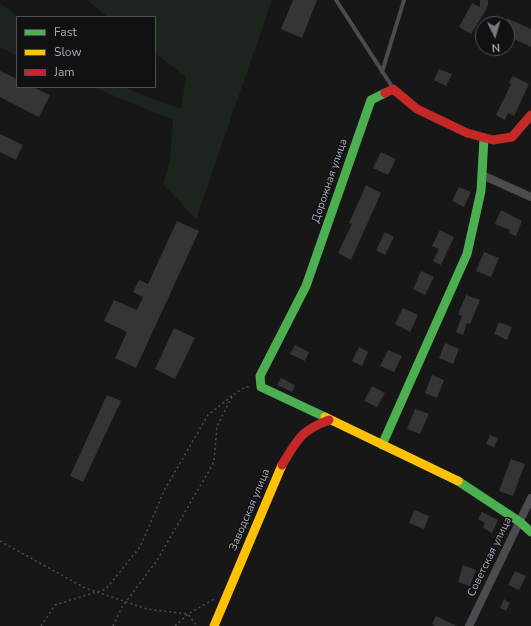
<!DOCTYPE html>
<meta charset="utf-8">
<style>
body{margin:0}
#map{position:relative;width:531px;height:626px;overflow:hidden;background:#171717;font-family:"Nunito Sans",sans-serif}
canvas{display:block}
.legend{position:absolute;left:16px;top:16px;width:140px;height:72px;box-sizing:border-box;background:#111113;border:1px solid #4d4f55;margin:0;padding:5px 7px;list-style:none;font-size:12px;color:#a8adb8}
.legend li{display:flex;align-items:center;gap:8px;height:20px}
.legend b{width:20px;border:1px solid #4d4f55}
.north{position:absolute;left:475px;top:16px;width:40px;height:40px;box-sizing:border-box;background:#111113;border:1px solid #4d4f55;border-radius:50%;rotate:175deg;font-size:11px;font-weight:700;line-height:16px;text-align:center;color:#a8adb8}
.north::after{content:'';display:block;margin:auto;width:14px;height:18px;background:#757880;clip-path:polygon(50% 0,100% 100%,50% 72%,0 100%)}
</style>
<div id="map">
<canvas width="531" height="626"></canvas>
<ul class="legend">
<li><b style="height:5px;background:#4caf50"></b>Fast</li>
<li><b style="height:5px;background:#ffc107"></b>Slow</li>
<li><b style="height:5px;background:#c62828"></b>Jam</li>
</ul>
<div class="north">N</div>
</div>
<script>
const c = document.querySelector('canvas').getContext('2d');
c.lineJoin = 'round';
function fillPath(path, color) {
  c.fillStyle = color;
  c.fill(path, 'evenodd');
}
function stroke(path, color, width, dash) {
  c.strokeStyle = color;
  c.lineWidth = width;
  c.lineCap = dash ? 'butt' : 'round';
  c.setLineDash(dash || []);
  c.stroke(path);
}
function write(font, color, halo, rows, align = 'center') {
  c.font = font + ' "Nunito Sans",sans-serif';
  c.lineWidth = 3;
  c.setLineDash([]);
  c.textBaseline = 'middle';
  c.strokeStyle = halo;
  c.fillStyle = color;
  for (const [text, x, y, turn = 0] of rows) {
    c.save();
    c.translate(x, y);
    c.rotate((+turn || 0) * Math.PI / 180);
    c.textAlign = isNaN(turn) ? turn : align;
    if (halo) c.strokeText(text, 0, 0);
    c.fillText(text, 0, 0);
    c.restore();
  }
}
fillPath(new Path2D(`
 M87 0H272L196 219 163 184 170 161 173 120 93 87H123L181 109 186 77 155 53V17H108Z
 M0 3 18 17 17 56 0 47Z`), '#1d241e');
fillPath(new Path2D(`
 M293 0H317L302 38 281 29Z
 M480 0H488V6L471 34 459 27 472 3 480 7Z
 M507 18 531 29V47L507 36Z
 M439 69 452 74 446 86 434 80Z
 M0 71 17 79V87H33L50 95 39 117 0 97Z
 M513 76 529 84 514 116 508 113 505 120 496 115 511 84 509 83Z
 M0 134 23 145 16 160 0 152Z
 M381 152 396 159 388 175 373 168Z
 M366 185 381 193 351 260 338 253 352 224 349 223Z
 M459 187 471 192 464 207 452 201Z
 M501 210 522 221 516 236 509 233 510 230 495 224Z
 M177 221 199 231 136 368 115 358 127 332 104 321 114 300 137 310 143 297 133 292 139 280 148 284Z
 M440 230 454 237 441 265 433 261 439 249 432 246Z
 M385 232 394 237 385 255 376 250Z
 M484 252 499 258 491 277 476 271Z
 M421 271 434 277 425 295 413 289Z
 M466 295 480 300 470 324 467 323 463 335 456 332 462 316 458 314Z
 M403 308 418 315 410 332 395 324Z
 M499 322 512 327 507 340 494 334Z
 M174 328 195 338 175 379 155 369Z
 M445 343 459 349 453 364 439 358Z
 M295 345 309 352 305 361 290 354Z
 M359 347 368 352 362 366 352 361Z
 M388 350 402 356 394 372 380 366Z
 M432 375 444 380 437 398 425 393Z
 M281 378 295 385 292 392 277 385Z
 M372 386 385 393 377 407 364 401Z
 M107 395 121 401 83 482 70 476Z
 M415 409 429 414 420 434 407 429Z
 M490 435 498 438 494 447 486 444Z
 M511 459 525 464 513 496 499 491Z
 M414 510 429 516 424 529 409 523Z
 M482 512 498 520 492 533 483 528 485 523 478 519Z
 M463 565 476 570 470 586 458 582Z
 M515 571 526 576 519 590 508 585Z
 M504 599 510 603 506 611 500 608Z
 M436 616 457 626H435L432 624Z`), '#353536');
stroke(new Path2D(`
 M0 541 85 588 147 609 188 614 197 626
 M41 626 55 605 106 589 140 547 165 489 208 415 233 395
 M113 626 122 607 156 562 214 462 217 426 233 395 245 387H251
 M175 626 188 614 214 599`), '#4d4e52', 1.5, [2, 3]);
stroke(new Path2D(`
 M336 0 393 88
 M382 72 404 0`), '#4b4c50', 4);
stroke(new Path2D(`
 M482 175 531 197
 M469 626 531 498`), '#4b4c50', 8);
stroke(new Path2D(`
 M325 417 261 387 260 376 306 286 371 100 385 93
 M382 445 467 254 481 191 484 138
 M458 481 520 522 531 532`), '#4caf50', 9);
stroke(new Path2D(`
 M325 417 458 481
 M214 626 282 465`), '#ffc107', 9);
stroke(new Path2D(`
 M385 93 393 89 417 109 467 133 493 140 512 137 531 115
 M282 465C298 439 300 431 329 420`), '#c62828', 9);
write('11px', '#a8adb8', '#111113', [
 ["Дорожная улица",330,181,-71],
 ["Заводская улица",250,510,-67],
 ["Советская улица",490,557,-64]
]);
</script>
